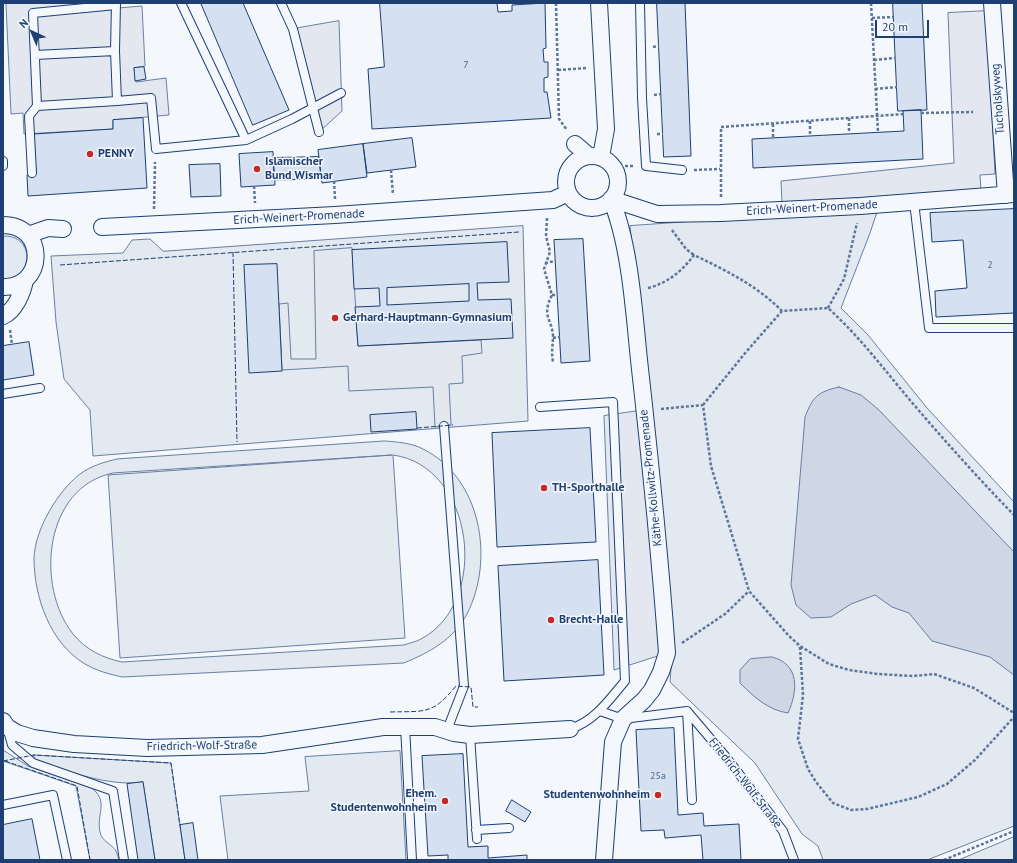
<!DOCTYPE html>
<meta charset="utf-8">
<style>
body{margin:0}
#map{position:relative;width:1017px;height:863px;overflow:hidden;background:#f4f7fb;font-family:"PT Sans",sans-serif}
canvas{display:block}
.frame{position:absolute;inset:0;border:4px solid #1d3f73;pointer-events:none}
.north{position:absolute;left:12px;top:12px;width:40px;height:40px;-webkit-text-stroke:3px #f4f7fb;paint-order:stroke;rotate:316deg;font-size:11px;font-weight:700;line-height:16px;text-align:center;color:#1d3f73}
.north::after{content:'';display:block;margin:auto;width:14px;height:18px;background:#1d3f73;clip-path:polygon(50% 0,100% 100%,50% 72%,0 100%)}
.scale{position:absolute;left:875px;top:20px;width:54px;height:18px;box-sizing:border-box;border:2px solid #1d3f73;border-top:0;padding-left:5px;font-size:12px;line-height:14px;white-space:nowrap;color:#1d3f73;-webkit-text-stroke:3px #f4f7fb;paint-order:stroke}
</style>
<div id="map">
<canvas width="1017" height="863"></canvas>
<div class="frame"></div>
<div class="north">N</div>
<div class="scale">20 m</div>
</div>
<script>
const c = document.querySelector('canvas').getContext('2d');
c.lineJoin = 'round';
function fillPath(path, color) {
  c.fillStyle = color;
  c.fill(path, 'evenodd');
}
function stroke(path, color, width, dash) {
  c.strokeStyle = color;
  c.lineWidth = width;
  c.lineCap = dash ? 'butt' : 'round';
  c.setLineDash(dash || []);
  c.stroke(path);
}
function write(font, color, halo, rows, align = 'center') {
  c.font = font + ' "PT Sans",sans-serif';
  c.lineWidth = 3;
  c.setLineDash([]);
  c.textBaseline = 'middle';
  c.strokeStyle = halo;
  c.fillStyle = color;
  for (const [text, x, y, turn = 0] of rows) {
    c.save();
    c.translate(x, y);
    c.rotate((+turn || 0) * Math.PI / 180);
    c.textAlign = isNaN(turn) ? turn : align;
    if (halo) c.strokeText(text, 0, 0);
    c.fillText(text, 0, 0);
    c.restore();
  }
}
const green = new Path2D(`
 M878 209 870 233 841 308 868 335 927 408 1014 502V826L927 860H823L818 846 802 834 755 763 670 682 673 641 630 226Z
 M523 226 528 421 93 456 90 410 64 379 56 322 51 256 123 253 132 240 150 239 163 251Z
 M3 236C34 234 36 278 3 279Z
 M385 441C397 442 412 443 423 449 481 478 495 559 467 614 453 640 430 652 404 663L122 677C109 674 97 671 85 664 50 643 34 597 34 558 35 529 58 491 80 474 91 466 104 462 117 459ZM392 455 108 475 120 658 405 638 393 455C474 466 491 602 421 639 416 642 409 643 404 645L122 662C103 658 86 650 73 634 35 586 44 487 113 473Z
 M3 750 28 766 90 787C110 800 96 814 100 832 102 842 112 844 116 851 117 853 118 857 119 860H90L76 786 3 761Z
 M400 751 406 860H228L220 796 309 791 305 757Z
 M34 755 171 763 185 860H155L143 782C108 787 70 771 36 762Z
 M1014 837V860H959Z`);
fillPath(green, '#e3e9f0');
stroke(green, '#687fa3', 1);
const parking = new Path2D(`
 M13 3H105L106 9 142 6 145 66 134 68 136 82 166 78 169 115 113 120V129L24 134 23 113 11 114 6 4Z
 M987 11 995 174 980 175 981 191 782 202 781 181 954 163 948 13Z
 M339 21 342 111 319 132 293 29Z
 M352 248 358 346 481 340 482 353 462 356 463 383 449 384 451 425 435 427 433 387 349 391 348 366 282 370 279 304 288 303 291 359H316L314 251Z
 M645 410 667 653 614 670 604 416Z`);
fillPath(parking, '#e3e8f0');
stroke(parking, '#687fa3', 1);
const water = new Path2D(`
 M839 387 861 395 879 410 1014 552V675L990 657 932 641 909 613 892 607 875 595 851 604 831 617 811 618 796 605 791 585 805 417C813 396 818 392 839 387Z
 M772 657C800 664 798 691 788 713 768 710 754 697 740 683V670L750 659Z`);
fillPath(water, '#cfd7e4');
stroke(water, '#687fa3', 1);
const building = new Path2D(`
 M201 3H243L289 110 253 125Z
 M380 3H497L498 12 512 11V5L545 3 546 48 543 49 544 62H548V77L544 78V92H547L551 118 372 129 368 69 384 67Z
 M657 3H685L691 156 664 157Z
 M893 3H922L927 110 898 111Z
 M144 67 146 79 135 81 134 68Z
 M921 110 923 159 753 168 752 139 904 131 903 111Z
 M143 118 147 188 28 196 27 175 36 174 34 134 113 129V120Z
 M412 138 416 167 367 173 363 144Z
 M363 144 367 177 322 183 318 150Z
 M273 152 275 185 241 187 239 154Z
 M319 157 321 179 274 180 273 158Z
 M220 164 221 196 191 197 189 165Z
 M1014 209V313L936 317 935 291 967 288 963 240 932 242 930 213Z
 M583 239 590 361 561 363 554 240Z
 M507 242 509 282 477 283 478 300 511 299 513 338 358 346 355 307 380 306 379 288 354 289 352 250ZM469 284V301L387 305V288Z
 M277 264 282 371 249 373 244 265Z
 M29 342 34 375 3 380V346Z
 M416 412 417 429 371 432 370 415Z
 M590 428 596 542 497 547 492 433Z
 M598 560 604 675 504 681 498 566Z
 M674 728 678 815 703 813 704 826 739 824 741 860H703L701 835 665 838 664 830 641 831 636 730Z
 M463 754 468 847 488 846V858L527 855V860H448V855L428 856 422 756Z
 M143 782 155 860H138L127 784Z
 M512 800 531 812 525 822 506 811Z
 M32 819 40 860H3V825Z
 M193 823 198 860H185L180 825Z`);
fillPath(building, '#d5e0f0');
stroke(building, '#1d3f73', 1);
const lane = new Path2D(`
 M116 3 115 51 117 101 151 98 156 149 246 140 292 119 341 93
 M181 3 246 140
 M281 3 293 29 319 132
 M640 3 642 98 646 166 682 170
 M35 55 115 51
 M37 106 117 101
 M3 161V166
 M32 173 29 116 37 106 33 13 116 5
 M914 202 929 328H1014
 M3 394 40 388
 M540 407 613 402 625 681C609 700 595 721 570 729
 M444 426 464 686 447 730
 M600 711 623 719 687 711
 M687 711 726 757 783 831 794 860
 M687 711 692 800
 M405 726 412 860
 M7 727 12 745 33 763 113 791 124 860
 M470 735 477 839
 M3 805 53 795 67 860
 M476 830 509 828`);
const street = new Path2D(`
 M599 3 606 129 601 157
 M992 3 1006 195
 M575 144 589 156
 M566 182a26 26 0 1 1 52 0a26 26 0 1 1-52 0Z
 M611 199 657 214 721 213 860 206 1014 194
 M3 225C48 225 45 289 3 287
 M102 227 335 215 553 200 568 193
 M28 235 48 228 63 229
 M3 316C15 311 23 292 25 280
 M3 721 7 727 17 733 33 738 74 744 147 748 262 745 383 727H435L454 733 470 735 570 729
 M604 860 613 742 623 719 644 700 652 690 661 672 667 653C660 556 650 458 639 360 634 311 630 245 611 199`);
stroke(lane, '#1d3f73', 10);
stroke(street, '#1d3f73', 18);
stroke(new Path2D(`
 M556 3 559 119 567 130
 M871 3 878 132
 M872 18 893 17
 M653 47 659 46
 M874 60 895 58
 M558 70 587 68
 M875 89 897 87
 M654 95 661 94
 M921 113 973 112
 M849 118V133
 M810 121V135
 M657 134H663
 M773 137V123
 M615 166H634
 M391 170 393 195
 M694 170 720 169
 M334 181 335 199
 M254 186 255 203
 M721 197V127L904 114
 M154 209 155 162
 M547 218 546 236 550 252 544 269 552 295C541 317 552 318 553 336 553 345 551 351 553 362
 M672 230 686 249 694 255
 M545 263 555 261
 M648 288C668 283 682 271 694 255 727 271 756 285 782 311L828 308C859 336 883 368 909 399 943 439 978 478 1014 515
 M552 295H557
 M828 308 844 279 857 223
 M10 330 12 345
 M553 338 560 337
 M703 405 746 352 782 311
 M661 409 703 405 711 466 749 591 789 636 800 646 829 664 849 670 878 674 913 676 934 674 974 688 1014 713
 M682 643 725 614 749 591
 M800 647 803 695 798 739 808 769 816 782 833 803 851 810 867 809 918 797 947 784 975 760 1014 717
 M944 860 1014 831`), '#5e769c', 2.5, [3, 2]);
stroke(lane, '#f4f7fb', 8);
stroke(street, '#f4f7fb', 16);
stroke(new Path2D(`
 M233 252 237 442
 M60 265 519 232
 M417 428 453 425
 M390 712C426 711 432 715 456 686L471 687 473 707H478
 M3 761 34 755 171 763 180 826
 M5 761 77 786 90 860`), '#1d3f73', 1, [5, 2]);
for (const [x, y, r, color] of [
 [90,154,4,"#c62828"],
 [257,169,4,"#c62828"],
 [335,318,4,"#c62828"],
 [544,488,4,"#c62828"],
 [551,620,4,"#c62828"],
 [658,795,4,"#c62828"],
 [445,801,4,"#c62828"]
]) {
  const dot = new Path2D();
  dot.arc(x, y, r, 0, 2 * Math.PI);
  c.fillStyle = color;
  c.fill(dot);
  stroke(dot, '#f4f7fb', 1.5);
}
write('10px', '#4b6792', null, [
 ["7",466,65],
 ["2",990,265],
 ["25a",658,776]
]);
write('12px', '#1d3f73', '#f4f7fb', [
 ["Tucholskyweg",998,99,-94],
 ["Erich-Weinert-Promenade",812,208,-3],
 ["Erich-Weinert-Promenade",299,217,-3],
 ["Käthe-Kollwitz-Promenade",651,478,-96],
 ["Friedrich-Wolf-Straße",202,746,-1],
 ["Friedrich-Wolf-Straße",745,783,52]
]);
write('bold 12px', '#1d3f73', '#f4f7fb', [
 ["PENNY",98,154],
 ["Islamischer",265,162],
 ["Bund Wismar",265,176],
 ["Gerhard-Hauptmann-Gymnasium",343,318],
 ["TH-Sporthalle",552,488],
 ["Brecht-Halle",559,620],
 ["Ehem.",437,794,"right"],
 ["Studentenwohnheim",437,808,"right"],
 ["Studentenwohnheim",650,795,"right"]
], 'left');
</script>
